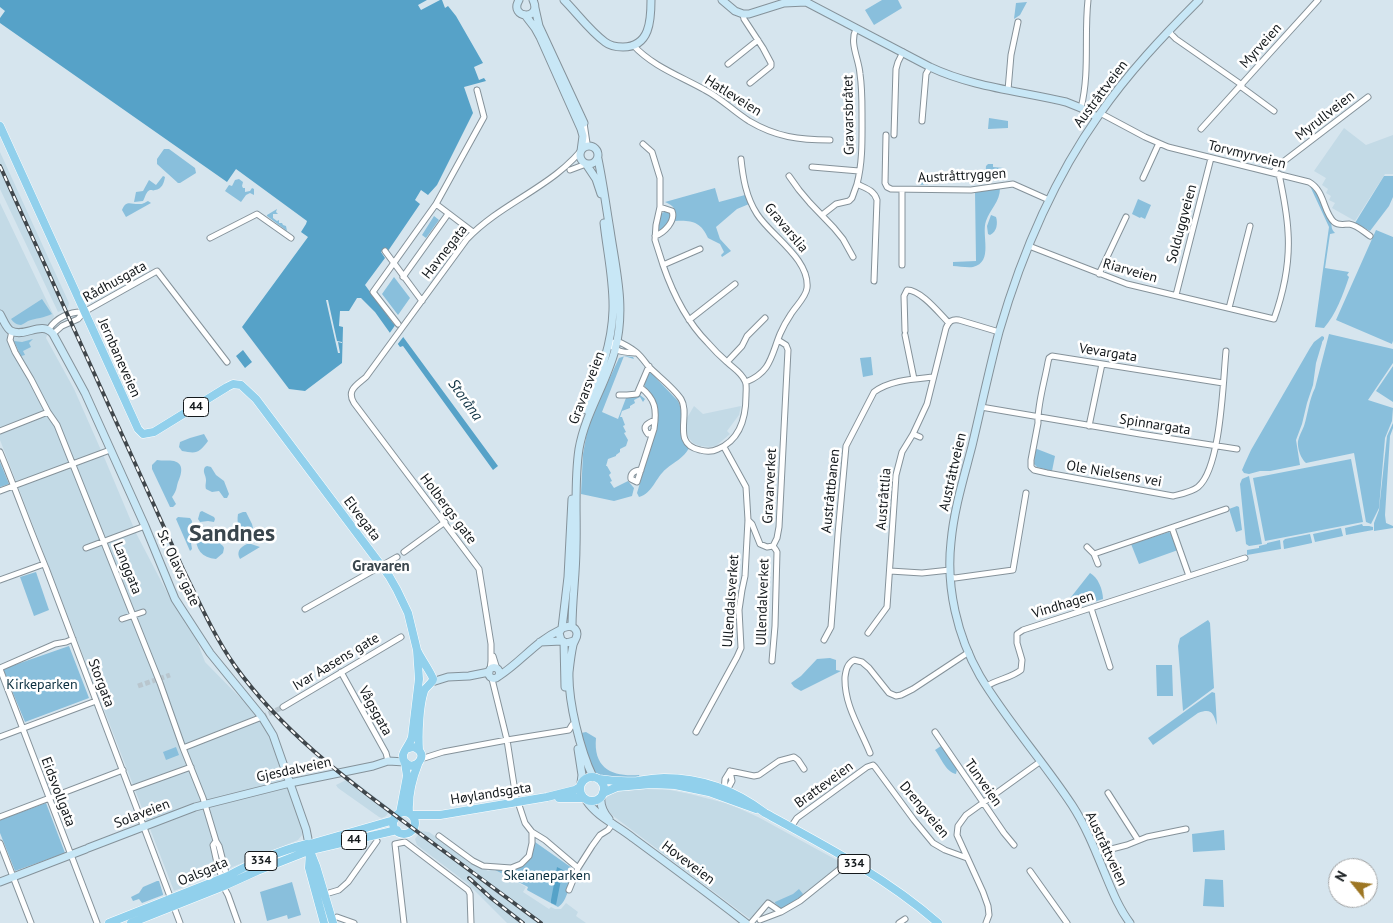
<!DOCTYPE html>
<meta charset="utf-8">
<style>
body{margin:0}
#map{position:relative;width:1393px;height:923px;overflow:hidden;background:#d6e5ee;font-family:"PT Sans",sans-serif}
canvas{display:block}
.north{position:absolute;left:1328px;top:858px;width:50px;height:50px;box-sizing:border-box;background:#fff;border:1px solid #a1a3a4;border-radius:50%;rotate:299deg;font-size:14px;font-weight:700;line-height:20px;text-align:center;color:#14191c}
.north::after{content:'';display:block;margin:auto;width:18px;height:22px;background:#9d7623;clip-path:polygon(50% 0,100% 100%,50% 72%,0 100%)}
</style>
<div id="map">
<canvas width="1393" height="923"></canvas>
<div class="north">N</div>
</div>
<script>
const c = document.querySelector('canvas').getContext('2d');
c.lineJoin = 'round';
function fillPath(path, color) {
  c.fillStyle = color;
  c.fill(path, 'evenodd');
}
function stroke(path, color, width, dash) {
  c.strokeStyle = color;
  c.lineWidth = width;
  c.lineCap = dash ? 'butt' : 'round';
  c.setLineDash(dash || []);
  c.stroke(path);
}
function write(font, color, halo, rows, align = 'center') {
  c.font = font + ' "PT Sans",sans-serif';
  c.lineWidth = 5;
  c.setLineDash([]);
  c.textBaseline = 'middle';
  c.strokeStyle = halo;
  c.fillStyle = color;
  for (const [text, x, y, turn = 0] of rows) {
    c.save();
    c.translate(x, y);
    c.rotate((+turn || 0) * Math.PI / 180);
    c.textAlign = isNaN(turn) ? turn : align;
    if (halo) c.strokeText(text, 0, 0);
    c.fillText(text, 0, 0);
    c.restore();
  }
}
fillPath(new Path2D(`
 M1344 128 1366 145 1393 135V174H1385L1355 221 1332 208 1335 203 1329 200 1331 196 1326 193 1328 189 1322 185 1326 178 1314 171Z
 M0 152 69 303 68 308 58 312 0 189Z
 M0 203 54 316 46 338 74 389 104 457 136 533 172 602 197 641 205 662 261 719 271 734 301 823 302 835 298 840 174 891 0 440Z
 M694 406 703 414 741 406 739 415 727 431 730 434 716 446 710 447 700 446 693 443 688 437 686 428 687 418Z
 M350 778 391 809 386 816 382 818 379 817 338 788 336 785Z
 M647 789 670 790 690 794 725 803 738 808 758 817 842 863 843 866 795 903 783 910 768 899 750 919 612 815 605 807 606 798 614 792Z
 M421 831 429 832 471 861 488 871 493 869 526 887 523 892 549 909 551 907 555 909H561L566 903 578 912 576 916 586 923H507L467 883 417 845 415 839Z`), '#c3dae6');
fillPath(new Path2D(`
 M882 0H898L902 8 874 25 865 10Z
 M1027 2 1020 15 1014 19 1016 3Z
 M989 118 1008 121V128L988 129Z
 M164 149H169L195 168 196 173 180 183H178L157 164V159Z
 M993 164V167L1004 168 1000 173 999 180 987 182 985 180 986 166 988 164Z
 M163 176 165 177C164 183 162 189 155 190 153 191 152 190 150 190 146 191 145 198 143 201L134 202 136 192 143 191 149 180 156 185Z
 M918 176H933V184L918 185Z
 M1384 176H1393V197L1389 206 1370 231 1355 223Z
 M239 179 243 182 242 186 243 188H245V192L250 191 252 188 254 189V195L250 193 246 195 241 202 225 191 229 185 232 186 235 180Z
 M1310 186C1318 192 1327 211 1331 222 1332 227 1331 229 1335 233L1330 234 1325 268 1349 272 1347 275 1349 277C1343 295 1336 314 1324 328L1315 327 1329 227Z
 M715 188 719 202 745 195 749 204 737 209 716 227 720 239 731 251 722 257 721 255 724 252 720 244 708 238C701 222 692 220 675 221L673 220C678 210 674 206 665 202Z
 M1000 188C1000 202 990 209 986 221 981 235 994 262 973 267 967 268 959 266 953 266V262L976 261 975 192Z
 M1138 199 1151 205 1145 219 1141 217 1140 218 1132 214Z
 M148 201 151 203 126 217 122 210C126 199 132 205 140 204 144 204 145 202 148 201Z
 M277 209 276 212 278 214H273V218L277 221 279 220V223H282L283 225 286 226 287 231 267 216V215Z
 M665 211 670 213 671 217 662 230 659 231 658 230 660 215Z
 M991 215 996 217C998 223 997 232 990 235L988 234 987 226Z
 M434 216 439 220 426 238 422 235Z
 M1376 230 1393 237V341L1392 344 1336 320Z
 M394 277 410 298 398 315 382 294Z
 M42 299 52 314C44 318 36 318 28 321 26 322 24 324 21 325 17 325 13 322 11 319Z
 M1329 334 1393 349V363L1368 400 1393 408 1392 421 1385 438 1379 508 1371 524 1366 522 1354 453 1306 463C1301 459 1297 448 1298 441 1299 436 1302 431 1304 426 1308 413 1309 400 1315 388Z
 M1322 336 1324 337V339L1322 342V343L1316 363 1313 385 1307 403 1302 424 1296 440 1300 465 1270 471H1260L1249 474 1244 473 1242 470 1245 463 1251 450 1310 348 1314 342Z
 M33 339 29 343 31 347 23 351 25 355 21 356 14 341 22 342Z
 M624 356 602 412 618 419 626 398 640 395 645 399 643 402 640 397 634 400 635 403 630 406V408L622 411 620 417H622L625 425 623 426 626 432 624 433 628 440 626 446 620 449V452L616 455V456L608 459 606 466H607L611 473 609 475 612 481 610 482 614 488 628 481 634 488 632 496 614 501 581 494 583 454 587 432 594 412 619 358 625 356 633 357 634 359Z
 M871 357 873 375 863 377 860 358Z
 M1393 366V402L1376 391Z
 M651 373 678 401C687 419 673 428 689 448 683 459 675 461 666 469 656 477 652 494 639 497L637 493 658 422 657 410 651 394 645 387 644 384 647 374Z
 M1393 423V428L1390 436 1385 515 1386 523 1393 526V528L1374 531V523L1379 510 1387 436Z
 M204 434 208 441C199 453 197 454 182 451L179 447 180 442 190 438Z
 M1037 449 1055 456 1052 471 1037 467 1034 464 1035 450Z
 M1351 459 1363 522 1265 541 1253 478Z
 M157 460C162 461 169 460 174 461 185 464 181 475 178 482 176 489 177 490 172 497L176 504 173 507H170L152 469V465Z
 M0 462 9 484 0 487Z
 M207 466 211 467 216 475 224 481 229 494 227 498H224L219 491 212 492 206 489C205 485 206 484 206 480 206 475 202 472 205 467Z
 M1249 476 1262 544 1249 546 1246 544 1240 484 1242 479Z
 M1237 506 1239 507 1242 530 1236 532 1229 509Z
 M202 511 214 517 215 519 214 522 208 521 200 522 198 519 200 512Z
 M243 512H246L252 524 253 528C241 541 236 525 238 514Z
 M178 517 190 518 192 521 190 537 192 549 190 551 176 519Z
 M1362 524 1363 526H1369L1373 527V530L1346 535 1345 528Z
 M1341 528 1343 536 1315 542 1313 534Z
 M1169 532 1173 535 1178 550 1139 564 1131 544Z
 M197 534C206 535 202 538 214 536L217 537 218 542 223 546 224 548 223 553 216 559C202 558 195 549 196 535Z
 M1310 534 1312 542V543L1284 549 1283 541 1285 539Z
 M1280 540 1281 549 1247 555V550L1259 548V546L1267 544V543Z
 M247 544H251L260 547 240 559C236 552 240 547 247 544Z
 M36 572 49 610 34 616 20 577Z
 M1090 573C1098 577 1103 590 1103 599L1065 611 1064 606Z
 M1208 620 1210 623 1214 688 1183 711 1178 646 1180 638Z
 M69 646 89 698 25 722 3 669Z
 M830 658 836 660V670L841 671 801 691 794 687 791 683 801 676 817 659Z
 M1156 665H1172L1173 696H1157Z
 M1212 692 1215 693 1217 725C1213 713 1212 708 1198 713L1153 745 1148 738Z
 M586 732 596 738C593 769 613 777 639 775L640 778 628 779 601 776 596 773 587 760 581 733Z
 M941 746 957 769 956 774C946 772 941 758 935 750Z
 M176 747 179 755 166 760 163 752Z
 M46 803 65 853 15 871 0 833V820Z
 M1224 830 1225 850 1193 852 1192 834Z
 M535 842 572 868 573 871C570 882 568 901 558 907L527 890 528 887 493 869C498 868 500 870 505 871 521 872 531 855 535 842Z
 M1205 879 1223 880 1224 907 1203 906Z
 M157 881H159L163 894V895L142 903 139 899 133 901 131 897 139 893 143 887Z
 M292 882 301 915 288 919 287 915 267 921 260 892Z
 M799 889 803 894 802 896 784 908H781L775 903V902L793 894Z`), '#89bfdc');
fillPath(new Path2D(`
 M0 0H427L418 5 421 10 440 0H442L445 8 448 6 456 16 483 63 474 67 479 80 484 78 486 81 464 87 473 113 437 185 428 195 421 190 415 200 420 204 388 251 386 248 381 252 385 258 365 285 498 466 493 470 403 346 400 347 375 312 361 298H357L349 311H340L339 326 343 327 342 363 305 391 289 389 242 327 308 237 301 232 306 224 307 221 236 169 227 182 0 23V18L5 11 0 7Z
 M243 350 252 362 245 368 236 356Z
 M557 867 563 870 556 905 551 903V900Z`), '#56a2c8');
fillPath(new Path2D(`
 M326 300H328L337 341 342 342V343L338 342 340 353H338Z
 M396 324 404 336 397 345 389 334Z`), '#d6e5ee');
stroke(new Path2D(`
 M138 686 170 675
 M262 717 283 707`), '#b9c6ce', 5, [5, 2.5]);
const street = new Path2D(`
 M743 14 744 19 763 48 771 63V66L750 83
 M856 29C849 43 859 59 860 74 862 87 862 101 862 113 862 137 863 161 857 184 865 188 874 190 877 200L874 281
 M1170 30 1171 34 1176 39 1242 85
 M633 45C652 66 680 76 705 90 721 98 733 111 749 121 776 137 799 140 830 140
 M728 64 758 40
 M1240 86 1274 111
 M1008 90 1011 55 1018 22
 M1081 108C1090 72 1084 36 1088 0
 M1100 113 1145 137 1168 147 1309 182C1325 191 1323 212 1334 222 1339 226 1344 224 1349 224 1357 225 1364 232 1370 236
 M922 121 926 74 930 67
 M1201 129 1318 0
 M886 135 885 183 887 187 891 189 971 190 1013 184 1049 200
 M894 135 896 69 898 62 903 52
 M643 144 652 152 660 178V207L656 225 655 240 663 265
 M741 159C743 178 746 197 757 214 771 236 810 259 807 288 806 297 796 306 791 314 787 320 783 327 780 334 771 356 771 372 746 382
 M812 167 859 171
 M570 170 586 164
 M1273 173 1279 165 1368 97
 M789 176 799 190 810 203 834 228 843 239 853 257
 M1143 178 1159 143
 M436 204 484 117 477 90
 M822 215 836 204 849 201 852 198 857 184
 M655 236C664 233 676 221 672 211L660 207
 M210 238 257 214 291 238
 M1029 246 1127 284 1274 319C1284 291 1290 261 1288 232 1287 212 1283 193 1279 174
 M385 251 422 301
 M902 265V190
 M1099 274 1126 217
 M403 277 448 214
 M1176 295 1211 158
 M1229 308 1250 226
 M689 320 735 284
 M398 324 373 292 436 204 473 232
 M49 329C56 318 70 311 84 312
 M12 331 10 340 15 352 31 379 48 412 57 425 160 683 183 748 203 798 216 841 219 846 226 873
 M905 331 904 296 907 290C921 290 939 313 949 323
 M53 334 62 326 78 319 84 312 157 271 227 362
 M905 335 914 379
 M637 353C624 352 618 353 609 344L617 341C624 344 631 348 636 352 641 356 645 362 649 367 658 376 674 388 681 399 691 415 671 444 700 450 707 452 712 452 718 449 740 440 746 417 746 395 746 391 747 384 745 381 741 372 733 368 727 362 720 356 714 350 708 343 686 321 673 294 663 265L700 249
 M727 362 742 346 747 336 765 318
 M1223 383 1052 356 1049 358 1048 362C1045 380 1037 406 1038 423L1031 460V467L1034 470 1047 473 1173 496C1181 494 1192 492 1198 487 1221 468 1223 381 1226 351
 M640 387C656 399 657 410 654 429L637 482 631 479C630 473 635 470 641 470
 M619 395H627L637 394 649 366
 M981 407 1140 434 1237 449
 M1089 426 1102 364
 M0 431 48 412
 M652 433 648 434C641 426 648 423 655 420
 M913 434 920 437
 M0 452C16 490 30 530 46 568L180 923
 M0 491 110 450
 M748 520 752 524 760 544 767 547 773 546 777 538 779 527 788 350 786 345 778 340
 M1172 528 1189 576
 M1087 547 1094 554 1098 564
 M86 548 145 526
 M404 552 445 522
 M1094 554 1226 509
 M890 571 922 573 950 570
 M950 577 955 578 1013 570 1026 493
 M0 580 44 564
 M1091 608 1110 667
 M305 609 397 557
 M122 619 143 612
 M868 633 887 607 896 475 902 452 913 434 927 404 946 328C949 321 952 319 959 320L999 332
 M824 640 831 627 838 534 846 446 874 392C890 380 914 379 933 377
 M493 656 497 669
 M772 661 775 626 777 552 776 550 773 546
 M0 668 55 644 66 642 73 639
 M0 669 97 923
 M490 670 491 661V644L479 569 354 403C346 390 357 385 366 377L467 239C503 201 555 187 587 143L584 123
 M341 672 386 753 388 761
 M492 679 507 740 516 798
 M987 686C998 679 1011 678 1021 670L1022 660 1017 643V634L1023 630 1245 558
 M283 707 401 637
 M696 732 737 657 741 648 739 610 742 590 745 576 748 520 746 487 724 447
 M935 732 1004 833 1014 845
 M0 737 96 701
 M183 748 262 717
 M870 753C860 728 844 705 845 677 846 670 847 664 854 660L862 662 869 668 889 693 896 696 901 695 913 689 969 652
 M421 759 443 752 507 740 569 730 572 725
 M730 771 754 776 759 775 779 761 794 757 798 760 804 769
 M130 789 191 767
 M724 791 725 779 730 771
 M726 792 732 781 730 771
 M1108 793 1138 840
 M518 802 525 823 532 832 545 840 578 868
 M0 817 123 770
 M791 827 797 818 867 767 873 765 875 767 914 820 933 843 945 850 967 858
 M439 836 473 861 483 866 511 868 521 864 529 856 532 843V832
 M216 841 213 845 217 863
 M0 843 31 923
 M1096 853 1127 845 1147 837 1186 829
 M218 866 221 875
 M1030 871 1067 923
 M223 886 228 895 238 923
 M569 890 578 868 592 846 600 835 608 830 613 823
 M322 895 339 890 348 882 377 841
 M337 917 354 923
 M760 920 781 912
 M404 923 395 844 405 842 468 890 470 894 471 923
 M751 923 768 903 781 912 800 901 846 864
 M899 923 905 919
 M986 923 989 915 988 906 983 892 957 835 958 826 966 815 1041 761`);
const secondary = new Path2D(`
 M519 0C508 19 543 21 533 0
 M564 0C577 13 589 30 605 42 610 46 616 47 623 47 650 47 651 20 651 0
 M722 0 735 11 743 14H749L784 3 806 2 930 67C972 87 1020 91 1066 102L1081 108 1097 117
 M535 8 539 26 584 123
 M525 15 535 28 540 37 581 129 583 136 581 151
 M580 155a9 9 0 1 1 18 0a9 9 0 1 1-18 0Z
 M586 164 596 179 601 194
 M0 314C3 319 6 328 11 331 26 338 41 320 53 334L85 393 145 526 175 599 210 653 262 717 273 735 306 829 309 844
 M586 410C599 377 612 346 613 310 614 281 607 251 604 223
 M572 627C572 600 576 574 576 547 577 515 574 482 579 449 585 414 606 384 615 350 626 308 616 271 610 230 606 206 603 183 598 159
 M562 628 568 577 572 499
 M574 641 566 643 561 640 559 633 562 628 570 626C573 627 577 629 577 634 577 638 574 641 573 645 571 654 570 663 569 672 568 701 580 750 593 777
 M540 642 562 641
 M564 642 565 687
 M488.5 673a5.5 5.5 0 1 1 11 0a5.5 5.5 0 1 1-11 0Z
 M499 676C521 662 536 641 560 630
 M432 682 448 677 469 676 489 672
 M578 749 582 775 581 783
 M601 798C600 807 604 813 609 819
 M586 800C597 817 617 825 633 838 671 866 709 894 746 923
 M88 848 195 807 290 783 373 766 388 761 405 762
 M0 882 86 849
 M1130 923C1118 907 1111 888 1103 869 1094 847 1085 825 1072 805 1043 761 1007 721 980 676 957 636 946 587 951 542 954 509 964 477 972 446 981 408 989 370 999 332 1021 256 1053 180 1099 115 1128 73 1163 36 1199 0`);
const primary = new Path2D(`
 M0 126 138 429 143 434 154 432 227 387 233 384 241 385 256 399 389 576 397 590 408 613 417 650 419 679 412 737C410 744 404 750 403 755 403 757 403 760 405 762 414 774 432 753 413 747L406 749
 M418 652C420 657 433 676 433 679 432 684 426 686 424 691 419 706 418 734 419 750
 M580 789a12 12 0 1 1 24 0a12 12 0 1 1-24 0Z
 M599 779C612 781 624 782 637 781 646 780 655 778 664 778 702 778 735 790 765 813 824 845 887 878 938 923
 M603 793 617 787 651 784 675 785 709 792 756 809
 M559 798H583
 M393 823a11 11 0 1 1 22 0a11 11 0 1 1-22 0Z
 M400 813 407 776 405 763
 M409 813C408 797 412 779 418 764
 M412 815H440L547 797 575 790 580 787
 M310 844 394 820
 M311 850 397 830
 M310 851 316 866 333 923
 M310 852 309 868 324 923
 M109 923 228 876C251 863 282 850 307 844
 M131 923 224 886 257 871 308 851`);
stroke(street, '#85929a', 7);
stroke(secondary, '#85929a', 9);
stroke(primary, '#fff', 9);
stroke(street, '#fff', 5);
stroke(secondary, '#c8e7f6', 7);
stroke(primary, '#91d0ec', 8);
const rail = new Path2D(`
 M0 166 183 569C199 602 214 636 235 666 281 730 344 778 407 824 452 857 497 890 541 923
 M469 878 491 898 523 923`);
stroke(rail, '#40474c', 4);
stroke(rail, '#fff', 2, [5.5]);
for (const [x, y, w] of [
 [196,407,25],
 [354,840,25],
 [261,861,32],
 [854,864,32]
]) {
  const box = new Path2D();
  box.roundRect(x - w / 2, y - 9.5, w, 19, 4);
  c.fillStyle = '#fff';
  c.fill(box);
  stroke(box, '#14191c', 1);
}
write('bold 12px', '#14191c', null, [
 ["44",196,407],
 ["44",354,840],
 ["334",261,861],
 ["334",854,864]
]);
write('14px', '#14191c', '#fff', [
 ["Myrveien",1261,46,-48],
 ["Austråttveien",1101,94,-53],
 ["Hatleveien",733,96,32],
 ["Gravarsbråtet",849,115,-91],
 ["Myrullveien",1325,116,-38],
 ["Torvmyrveien",1247,155,14],
 ["Austråttryggen",962,176,-3],
 ["Solduggveien",1182,224,-75],
 ["Gravarslia",786,228,50],
 ["Havnegata",445,252,-52],
 ["Riarveien",1130,271,16],
 ["Rådhusgata",115,282,-29],
 ["Vevargata",1108,353,9],
 ["Jernbaneveien",119,358,66],
 ["Gravarsveien",587,388,-69],
 ["Spinnargata",1155,425,9],
 ["Austråttveien",953,472,-77],
 ["Ole Nielsens vei",1114,474,10],
 ["Gravarverket",770,486,-87],
 ["Austråttbanen",831,491,-84],
 ["Austråttlia",884,499,-85],
 ["Holbergs gate",448,509,53],
 ["Elvegata",362,519,53],
 ["Langgata",127,568,68],
 ["St. Olavs gate",178,568,65],
 ["Ullendalsverket",731,601,-86],
 ["Ullendalverket",763,602,-88],
 ["Vindhagen",1063,605,-17],
 ["Ivar Aasens gate",336,662,-31],
 ["Storgata",101,683,69],
 ["Vågsgata",375,711,61],
 ["Gjesdalveien",294,770,-12],
 ["Tunveien",983,783,55],
 ["Bratteveien",824,785,-36],
 ["Eidsvollgata",58,792,69],
 ["Høylandsgata",491,794,-9],
 ["Drengveien",924,810,50],
 ["Solaveien",142,814,-21],
 ["Austråttveien",1106,849,65],
 ["Hoveveien",688,863,37],
 ["Oalsgata",203,872,-23]
]);
write('14px', '#0b2f3f', '#fff', [
 ["Kirkeparken",42,685],
 ["Skeianeparken",547,876]
]);
write('italic 15px', '#103344', '#fff', [
 ["Storåna",465,400,54]
]);
write('bold 15px', '#3a464d', '#fff', [
 ["Gravaren",381,567]
]);
write('bold 24px', '#3a464d', '#fff', [
 ["Sandnes",232,534]
]);
</script>
